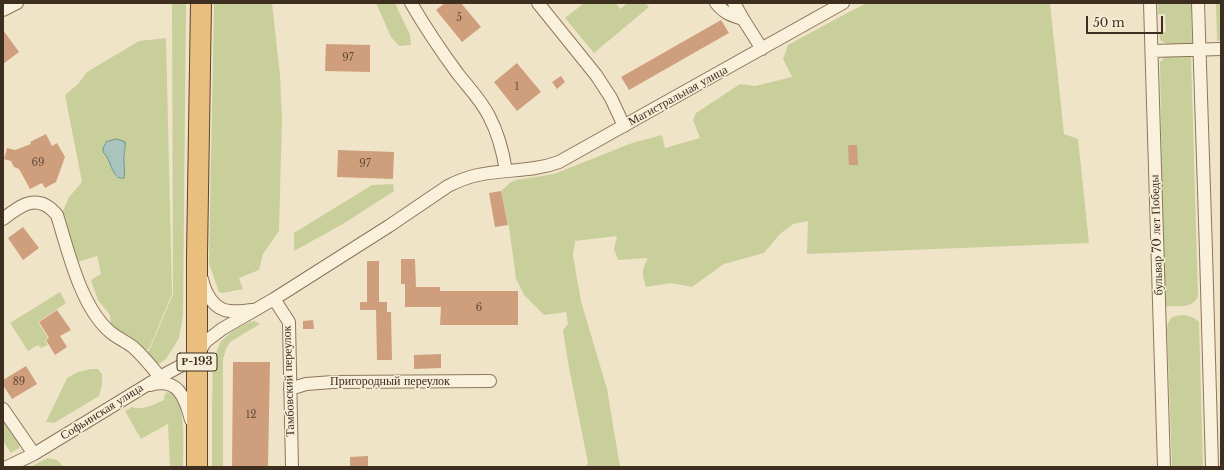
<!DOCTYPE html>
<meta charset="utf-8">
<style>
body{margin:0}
#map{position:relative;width:1224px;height:470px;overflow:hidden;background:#f0e4c8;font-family:"Libre Baskerville",serif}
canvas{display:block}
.frame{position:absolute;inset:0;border:4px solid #3d2e20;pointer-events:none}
.scale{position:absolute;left:1086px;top:16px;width:77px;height:18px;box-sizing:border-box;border:2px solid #3d2e20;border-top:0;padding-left:5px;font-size:12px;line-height:14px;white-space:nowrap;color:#3d2e20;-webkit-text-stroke:3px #f7eed8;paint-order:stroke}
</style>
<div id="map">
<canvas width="1224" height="470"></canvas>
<div class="frame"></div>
<div class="scale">50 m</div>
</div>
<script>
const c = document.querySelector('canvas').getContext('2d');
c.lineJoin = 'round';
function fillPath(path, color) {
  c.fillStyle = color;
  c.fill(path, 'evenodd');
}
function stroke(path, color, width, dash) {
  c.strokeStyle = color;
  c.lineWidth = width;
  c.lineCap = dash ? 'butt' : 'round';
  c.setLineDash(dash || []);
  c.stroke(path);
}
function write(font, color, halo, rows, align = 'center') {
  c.font = font + ' "Libre Baskerville",serif';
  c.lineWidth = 3;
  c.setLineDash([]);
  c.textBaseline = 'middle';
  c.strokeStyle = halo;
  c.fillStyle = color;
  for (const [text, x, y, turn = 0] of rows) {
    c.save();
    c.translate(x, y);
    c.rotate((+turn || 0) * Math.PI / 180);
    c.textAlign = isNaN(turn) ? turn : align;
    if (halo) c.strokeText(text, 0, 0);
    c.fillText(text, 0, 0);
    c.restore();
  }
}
fillPath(new Path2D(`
 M172 3H186L183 316 179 338 166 359 157 365 146 351H149L173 294Z
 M214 3H272L280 75 282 119 279 231 263 254 259 270 239 278 243 289 222 293 219 292 209 264Z
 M376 3H395L410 35 411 45 399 46 391 37Z
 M584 3H616L620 9 628 3H645L649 7 594 53 565 18Z
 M867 3H1050L1064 134 1078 139 1089 243 807 254 808 221 793 224 780 234 764 253 724 264 692 287 671 283 646 287C642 274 641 270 648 258L618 260 614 249 617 236 575 241 573 256 581 301 607 389 620 467H586L588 463 569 368 563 330 568 324 566 312 544 315 524 295 516 279 509 227 501 191 511 182 516 180 554 174 632 143 662 135 665 148 700 138 693 120 696 113 740 84 755 86 792 77 783 59 788 45 847 13Z
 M1158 3H1191L1192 44H1167L1160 40 1159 33 1166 32 1165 14H1158Z
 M1216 3H1221V40L1217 41Z
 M166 38 172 294 149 349 144 351 126 339 111 325 110 315 98 300 91 280 101 274 97 256 78 262 62 213 69 197 82 182 65 95 78 84 87 72 139 41ZM114 139 126 144 123 179C113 179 111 163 107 156 106 154 104 153 103 151L104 143 108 141Z
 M1191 55 1198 296C1193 309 1178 306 1166 306L1164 301 1160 62 1165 56Z
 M393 184 394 191 343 224 294 251V233L372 185Z
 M60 292 66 303 38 322 48 338 45 340 48 345 41 348 38 345 28 351 10 323Z
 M1185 315 1194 318 1199 322 1203 467H1172L1167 328C1170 315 1173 316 1185 315Z
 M255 321 260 324 230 342 226 349 223 360V467H212V408L213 360 221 341 233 331 250 322Z
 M91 369H98L102 374V385L99 396 54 423 46 422 67 378 78 372Z
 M167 392C188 395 183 452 183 467H170L168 424 141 439 125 411 132 407C144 411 154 404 164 400V396Z
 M3 420H7L21 442 19 448 11 453 3 441Z
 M48 458 57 460 64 467H30Z`), '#c9cf9b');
const water = new Path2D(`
 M117 139 125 142C126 148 124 153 124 159 124 165 125 172 124 178 114 181 111 164 107 157 106 155 104 153 103 152V148L106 142Z`);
fillPath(water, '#a9c4bc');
stroke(water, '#6f938a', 1);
fillPath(new Path2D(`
 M445 3H461L481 27 462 42 436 10Z
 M721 20 729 33 629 90 621 77Z
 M3 30 19 52 3 64Z
 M326 44 370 45V72L325 71Z
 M517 63 541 92 517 111 494 82Z
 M561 76 565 82 557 89 552 82Z
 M46 134 52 146 57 143 65 157 56 182 45 188 42 183 30 189 19 169 14 167 11 161 4 159 7 148 15 150 31 144 30 142Z
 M848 145H857L858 165H849Z
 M338 150 394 152 393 179 337 177Z
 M501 191 508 225 495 227 489 193Z
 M23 227 39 248 23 260 8 238Z
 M401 259H415L416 287H440V291H518V325H440L441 307H405V284H401Z
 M367 261H379V302H387V312H391L392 360H377L376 310H360V302H367Z
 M57 310 71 330 60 336 67 347 55 355 46 340 49 338 39 322Z
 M313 320 314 329H303V321Z
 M441 354V368L414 369V355Z
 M233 362H270L268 467H232Z
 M26 366 37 384 12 399 3 385V380Z
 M368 456V467H350V457Z`), '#cf9f7d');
const minor = new Path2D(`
 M411 3C425 27 441 51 458 74 469 88 481 100 489 116 498 133 503 152 506 171
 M538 3 596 75 611 98 624 126
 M716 3C724 13 730 15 743 19L762 49
 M734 3 743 19
 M1150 3 1164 467
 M1198 3 1206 252 1212 467
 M3 10 17 3
 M1152 51 1221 49
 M3 219C21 205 38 192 57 215 68 250 80 304 108 330 115 337 125 341 133 347 143 356 152 367 160 377
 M202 279C205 293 214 310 230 311 237 312 245 311 252 310
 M274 299 289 322 292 467
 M150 385C178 377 185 397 191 420
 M290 389 306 384 333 382 490 381
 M3 409 34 454
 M7 467 34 454 160 377 197 357 205 342 222 329 274 299 389 226 448 186C458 181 468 177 478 175 505 169 532 172 559 162L843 3`);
const trunk = new Path2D(`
 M197 467V256L201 3`);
stroke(minor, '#8d765c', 14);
stroke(trunk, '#5b4430', 22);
stroke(minor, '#faf1dc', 12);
stroke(trunk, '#eabe7c', 20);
write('10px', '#624a37', null, [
 ["5",459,18],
 ["97",348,58],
 ["1",517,87],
 ["69",38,163],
 ["97",365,164],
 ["6",479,308],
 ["89",19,382],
 ["12",251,415]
]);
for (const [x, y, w] of [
 [197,362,40]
]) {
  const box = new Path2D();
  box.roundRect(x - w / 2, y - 9, w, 18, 3);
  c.fillStyle = '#f7eed8';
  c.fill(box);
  stroke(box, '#3d2e20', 1);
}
write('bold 11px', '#3d2e20', null, [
 ["Р-193",197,362]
]);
write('12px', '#3d2e20', '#f7eed8', [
 ["Магистральная улица",678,96,-29],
 ["бульвар 70 лет Победы",1157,235,-92],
 ["Тамбовский переулок",289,381,-92],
 ["Пригородный переулок",390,382],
 ["Софьинская улица",102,412,-32]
]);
</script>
